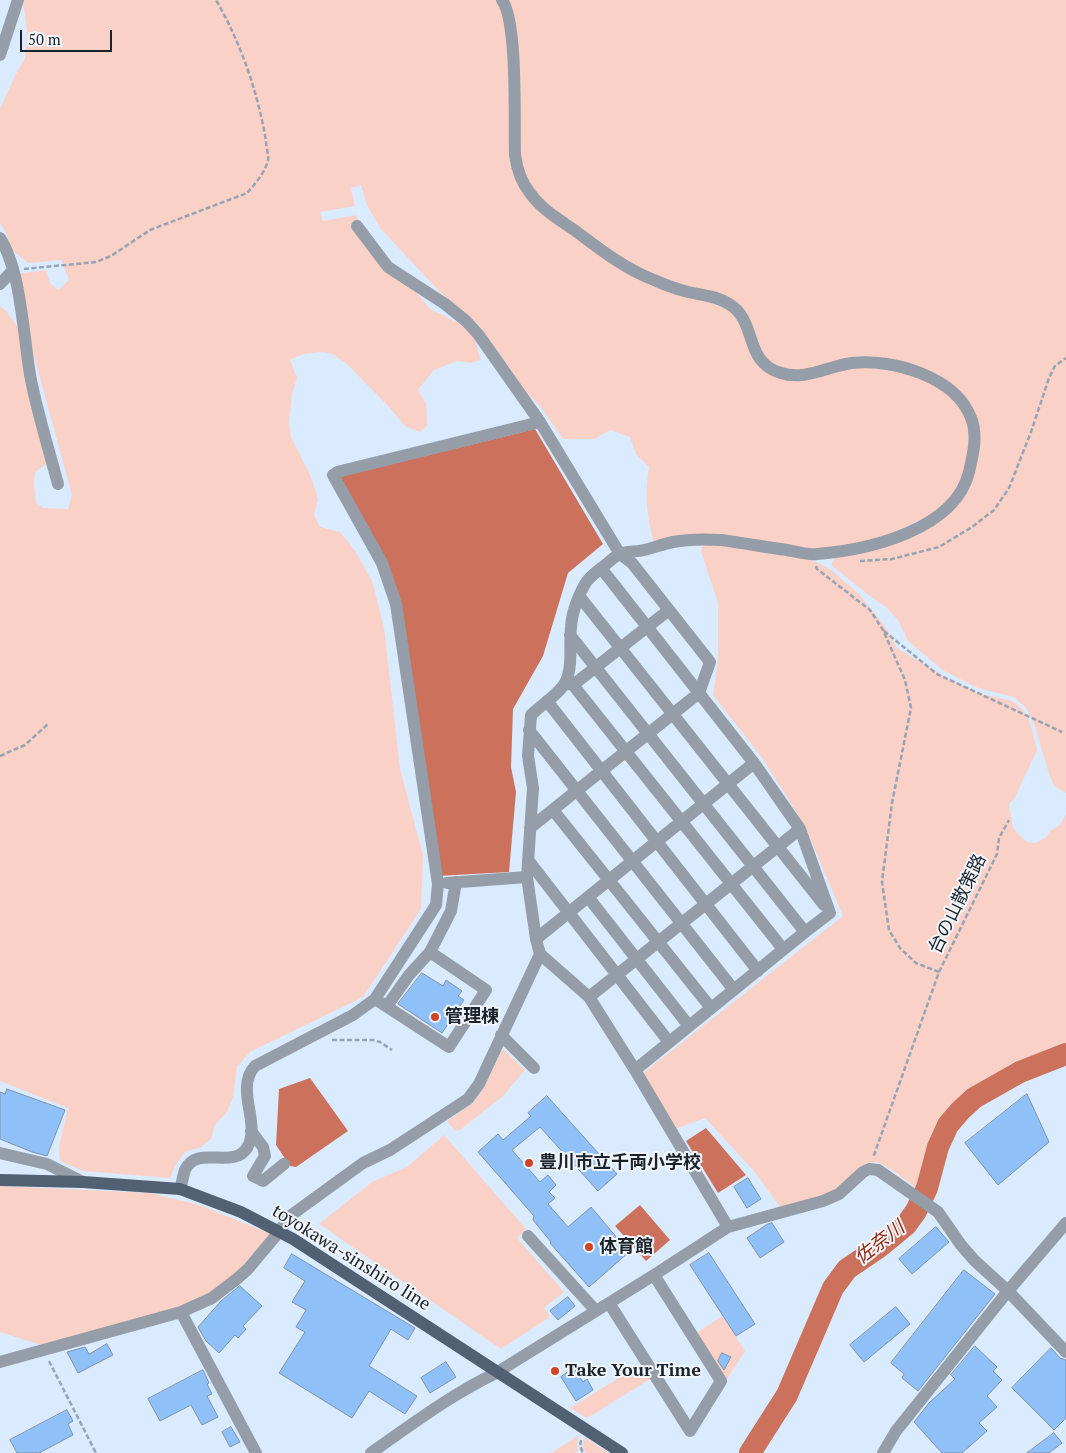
<!DOCTYPE html>
<meta charset="utf-8">
<style>
body{margin:0}
#map{position:relative;width:1066px;height:1453px;overflow:hidden;background:#daebff;font-family:"PT Serif",serif}
canvas{display:block}
.scale{position:absolute;left:20px;top:30px;width:92px;height:22px;box-sizing:border-box;border:2px solid #1b232c;border-top:0;padding-left:6px;font-size:15px;line-height:18px;white-space:nowrap;color:#1b232c;-webkit-text-stroke:4px #f2f6fb;paint-order:stroke}
</style>
<div id="map">
<canvas width="1066" height="1453"></canvas>
<div class="scale">50 m</div>
</div>
<script>
const c = document.querySelector('canvas').getContext('2d');
c.lineJoin = 'round';
function fillPath(path, color) {
  c.fillStyle = color;
  c.fill(path, 'evenodd');
}
function stroke(path, color, width, dash) {
  c.strokeStyle = color;
  c.lineWidth = width;
  c.lineCap = dash ? 'butt' : 'round';
  c.setLineDash(dash || []);
  c.stroke(path);
}
function write(font, color, halo, rows, align = 'center') {
  c.font = font + ' "PT Serif","Noto Sans JP",serif';
  c.lineWidth = 4;
  c.setLineDash([]);
  c.textBaseline = 'middle';
  c.strokeStyle = halo;
  c.fillStyle = color;
  for (const [text, x, y, turn = 0] of rows) {
    c.save();
    c.translate(x, y);
    c.rotate((+turn || 0) * Math.PI / 180);
    c.textAlign = isNaN(turn) ? turn : align;
    if (halo) c.strokeText(text, 0, 0);
    c.fillText(text, 0, 0);
    c.restore();
  }
}
fillPath(new Path2D(`
 M23 0H495L501 5 506 27 512 169 576 238 732 312 743 329 752 357 759 367 771 374 853 367 886 366 935 384 955 401 968 421 969 448 964 475 949 500 929 516 875 541 820 549 654 542C646 513 645 496 649 467L636 454 630 437 610 430 594 439H563L540 406 516 382 480 326 440 292 380 228 367 205 361 185 351 188 355 206 320 212 323 221 356 215 365 232 430 309 460 324 474 337 481 360 471 363 457 361 434 370 418 390 426 403 427 426 420 432 405 426 389 407 346 363 332 354 323 352 303 354 290 360 297 378 292 394 289 422 291 437 311 477 318 499 314 515 320 527 340 532 355 551 372 581 384 628 400 769 423 855 421 909 363 997 250 1052 237 1067 233 1097 227 1112 215 1125 211 1139 201 1147 185 1152 175 1166 170 1178 83 1171 60 1161 59 1146 68 1108 0 1081V306L7 312 19 329 54 463 46 464 35 472 34 484 36 503 43 508 68 509 72 495 22 312 18 277 22 273 46 270 50 283 58 290 69 280 61 260 28 263 11 249 6 232 0 223V109L16 74 25 58 27 33Z
 M507 0H1066V793L1054 786 1049 774 1035 726 1026 708 1014 697 978 688 944 671 908 641 898 620 886 607 871 597 831 565 836 556 880 548 967 490 969 404 905 364 794 371 767 362 748 315 684 286 652 275 604 249 535 193 520 166Z
 M703 544 720 545 812 560 831 570 859 594 887 629 897 648 952 681 982 694 1009 700 1016 703 1024 712 1030 722 1037 750 1015 797 1009 805 1013 827 1017 833 1027 842 1036 843 1046 837 1050 831 1060 825 1066 814V1049C1036 1063 968 1089 950 1115 936 1136 933 1160 925 1183L915 1187 892 1170 878 1162 866 1163 829 1195 781 1208 754 1171 705 1118 675 1129 642 1074 843 916 805 826 763 759 713 695 718 661V603L701 551Z
 M502 1050H504L525 1070 503 1096 460 1130 455 1131 447 1121 473 1103 484 1087Z
 M444 1135 526 1229 517 1238 564 1292 544 1308 550 1317 501 1349 319 1224 372 1182 407 1167Z
 M0 1186 150 1193 199 1205 271 1234 237 1274 211 1294 184 1306 41 1345 0 1332Z
 M722 1316 745 1351 725 1382 695 1334Z
 M643 1363 652 1378 587 1418 570 1408Z
 M579 1435 577 1444 578 1451 574 1453H551Z
 M584 1437 609 1453H586L582 1448Z`), '#f9d1c7');
fillPath(new Path2D(`
 M535 429 603 544 568 573 543 656 513 709 511 767 516 792 509 872 438 876 403 614 339 477Z
 M310 1078 348 1131 296 1167 290 1166 276 1145 279 1089Z
 M706 1128 746 1175 718 1193 686 1141Z
 M640 1205 670 1240 646 1261 615 1226Z`), '#cb715c');
stroke(new Path2D(`
 M750 1453 787 1395 833 1288 847 1269 878 1248 906 1225 916 1211 927 1188 938 1147 948 1125 960 1111 974 1098 1020 1072 1066 1054`), '#cb715c', 22);
const building = new Path2D(`
 M422 973 443 986 446 980 462 991 458 996 464 1000 442 1033 398 1004Z
 M7 1089 65 1110 47 1156 32 1152 0 1139V1092L5 1094Z
 M1027 1094 1049 1142 998 1185 965 1143Z
 M547 1096 617 1174 598 1191 540 1127 512 1150 540 1182 548 1175 556 1185 549 1192 555 1198 548 1204 568 1227 591 1207 629 1252 589 1287 550 1243 551 1242 533 1220 534 1216 478 1152 498 1134 503 1140 531 1116 528 1113Z
 M748 1178 761 1199 747 1208 734 1187Z
 M772 1223 784 1242 760 1258 747 1238 766 1225Z
 M936 1227 949 1242 912 1274 899 1259Z
 M709 1253 755 1324 736 1336 690 1265Z
 M292 1254 415 1328 408 1340 391 1329 369 1366 417 1396 405 1414 369 1391 352 1418 279 1373 305 1332 296 1327 306 1310 292 1302 305 1281 284 1268Z
 M964 1270 995 1294 918 1391 902 1378 904 1374 891 1363Z
 M240 1286 262 1306 243 1326 246 1329 238 1338 235 1335 219 1353 206 1341 198 1327 221 1301Z
 M568 1297 575 1306 558 1320 550 1311Z
 M896 1307 910 1324 864 1362 850 1345Z
 M107 1344 113 1355 78 1373 67 1352 85 1347 89 1354Z
 M975 1346 997 1367 993 1371 1002 1380 987 1396 997 1407 979 1423 987 1431 962 1453H942L914 1422 929 1403 955 1379 951 1375Z
 M1051 1348 1060 1358 1066 1360V1418L1054 1430 1012 1388Z
 M722 1353 731 1357 724 1370 718 1361Z
 M446 1362 456 1377 430 1393 421 1378Z
 M574 1368 583 1382 587 1379 593 1390 576 1401 561 1377Z
 M203 1370 209 1383 207 1384 212 1394 207 1396 218 1417 202 1425 191 1405 160 1421 148 1399Z
 M67 1410 73 1421 68 1424 73 1435 39 1453H17L10 1440Z
 M231 1427 240 1442 230 1447 222 1432Z
 M1054 1433 1062 1443 1049 1453H1027Z`);
fillPath(building, '#8fc0f8');
stroke(building, '#7f93a9', 1);
stroke(new Path2D(`
 M24 269 96 262 111 256 150 230 247 193C255 184 265 173 268 160 269 155 266 147 266 141 258 93 241 43 216 0
 M860 561 892 559 939 547 972 527 994 510 1009 488 1031 432 1049 378 1055 366 1066 358
 M816 566 817 569 870 610 883 630 905 680 911 708 892 803 882 882 889 930 900 948 916 963 939 972 873 1158
 M884 631 937 674 1062 732
 M0 756 25 745 49 723
 M939 972 997 854 999 838 1009 820
 M332 1040H373L380 1042 392 1050
 M49 1361 96 1453
 M581 1440 580 1446 583 1453`), '#96a4b4', 2.5, [5, 2.5]);
stroke(new Path2D(`
 M502 0C518 21 514 124 515 155 517 169 521 182 530 193 542 210 560 220 577 232 601 250 625 269 654 280 665 285 677 289 688 292 702 295 717 296 729 304 758 321 743 362 781 373 805 381 828 366 852 363 892 358 956 377 971 418 978 435 973 455 969 472 955 530 868 550 817 554 808 555 797 552 787 550 765 547 743 543 721 540 706 539 688 539 673 542 663 544 653 548 644 550 636 552 626 551 620 554 615 556 609 562 605 565 599 570 592 575 587 581 579 593 572 612 571 627 569 644 573 665 566 681 560 694 542 704 531 715L528 756 533 788 527 877 536 939 540 954 589 997 635 1070 728 1227
 M0 55 18 0
 M357 226 388 267 445 304 466 321 478 334 540 422 620 554 632 563 710 662 699 693 754 763 800 829 830 913 805 932 635 1070
 M0 238C22 273 23 338 31 380 38 415 49 450 58 484
 M0 284 13 270
 M580 597 824 905
 M570 635 805 932
 M565 683 573 685 669 610
 M573 685 783 949
 M547 701 758 971
 M529 730 734 990
 M553 810 711 1008
 M530 828 699 693 601 568
 M528 860 669 1042
 M447 883 527 877
 M588 897 689 1026
 M536 939 754 763
 M589 997 800 829
 M375 999 449 1047 486 990 430 952
 M387 1006 409 975 430 952 451 911 456 882
 M501 1035 534 1068
 M251 1131 263 1147 265 1156 253 1176 263 1181 284 1164
 M0 1153 47 1164 83 1182
 M180 1189C182 1183 183 1176 185 1170 197 1144 233 1170 247 1148 262 1124 234 1089 255 1066L353 1015 375 999 436 905 438 884 396 604 382 563 333 475 337 472 540 422
 M528 1236 596 1311
 M609 1303 690 1431 721 1381 654 1275
 M181 1312 256 1453
 M0 1362 181 1312 212 1298 238 1278 248 1269 279 1232 290 1216 363 1163 390 1150 468 1099 479 1084 540 954
 M371 1453C411 1425 452 1394 496 1373L654 1275 728 1227 823 1201 839 1194 863 1172 869 1169 878 1170 938 1212 961 1245 975 1261 1008 1291 1066 1352
 M883 1453 896 1431 1008 1291 1066 1223`), '#959ea8', 12);
stroke(new Path2D(`
 M0 1180 83 1182 180 1189 241 1212 293 1239 622 1453`), '#516072', 12);
for (const [x, y, r, color] of [
 [435,1017,5,"#cf4525"],
 [529,1163,5,"#cf4525"],
 [589,1247,5,"#cf4525"],
 [555,1371,5,"#cf4525"]
]) {
  const dot = new Path2D();
  dot.arc(x, y, r, 0, 2 * Math.PI);
  c.fillStyle = color;
  c.fill(dot);
  stroke(dot, '#f2f6fb', 2);
}
write('18px', '#1b232c', '#f2f6fb', [
 ["台の山散策路",958,904,-64],
 ["toyokawa-sinshiro line",351,1258,32]
]);
write('bold 18px', '#1b232c', '#f2f6fb', [
 ["管理棟",445,1017],
 ["豊川市立千両小学校",539,1163],
 ["体育館",599,1247],
 ["Take Your Time",565,1371]
], 'left');
write('italic 19px', '#91250a', '#f2f6fb', [
 ["佐奈川",880,1243,-38]
]);
</script>
